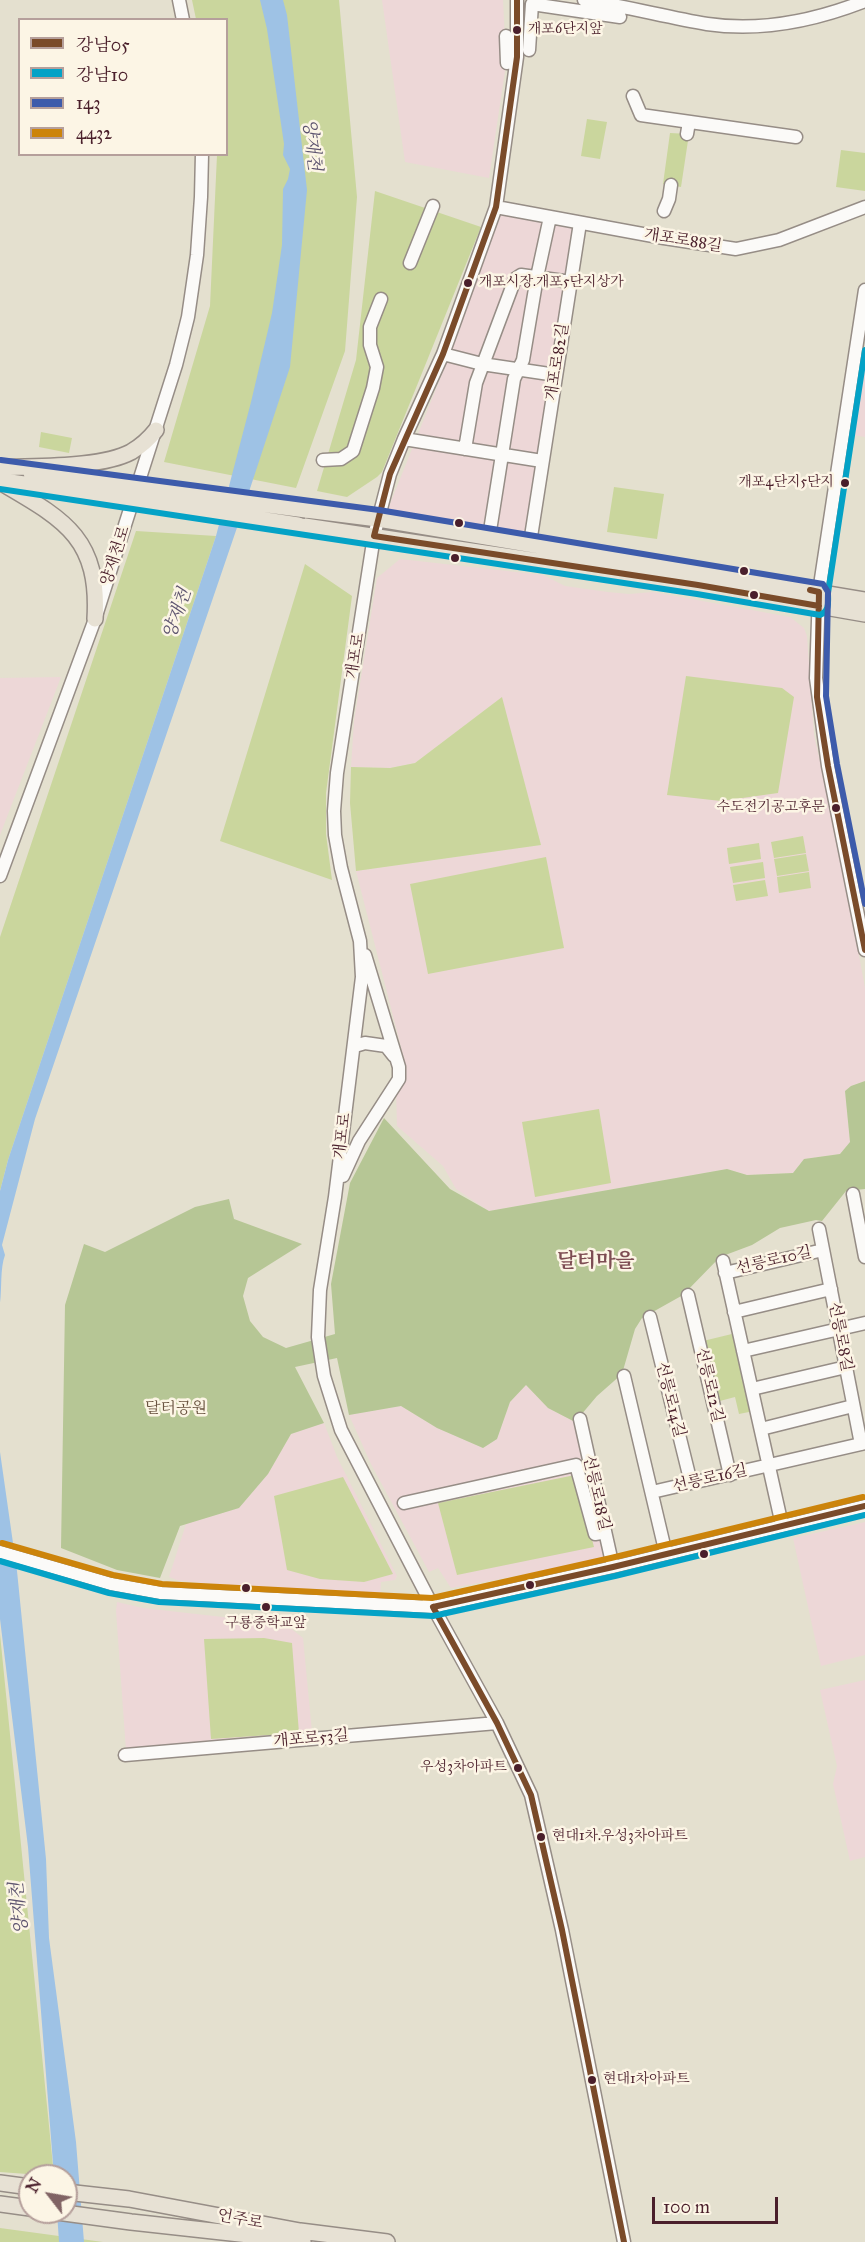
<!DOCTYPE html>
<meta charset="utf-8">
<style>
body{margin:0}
#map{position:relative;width:865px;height:2242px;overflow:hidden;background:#e4e0cf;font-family:"IM FELL Great Primer","Noto Serif KR",serif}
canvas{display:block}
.legend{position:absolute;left:18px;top:18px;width:210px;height:138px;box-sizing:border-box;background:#fcf5e5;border:2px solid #b59f9b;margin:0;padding:8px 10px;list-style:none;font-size:18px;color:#4a1f2b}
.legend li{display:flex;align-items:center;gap:12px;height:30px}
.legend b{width:30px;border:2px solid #b59f9b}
.north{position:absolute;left:18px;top:2164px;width:60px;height:60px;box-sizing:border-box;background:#fcf5e5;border:2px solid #b59f9b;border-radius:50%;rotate:301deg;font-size:16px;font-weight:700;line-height:24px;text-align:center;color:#4a1f2b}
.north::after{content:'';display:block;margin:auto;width:21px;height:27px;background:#806364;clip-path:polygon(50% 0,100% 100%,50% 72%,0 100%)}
.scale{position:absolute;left:652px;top:2197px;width:126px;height:27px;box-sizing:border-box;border:3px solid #4a1f2b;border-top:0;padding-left:8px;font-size:18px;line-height:21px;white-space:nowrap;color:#4a1f2b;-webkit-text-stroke:4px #fcf5e5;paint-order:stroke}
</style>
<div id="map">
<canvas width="865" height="2242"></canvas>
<ul class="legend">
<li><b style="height:8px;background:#7a4b2a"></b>강남05</li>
<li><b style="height:8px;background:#04a2c6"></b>강남10</li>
<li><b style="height:8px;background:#3d5bab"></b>143</li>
<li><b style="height:8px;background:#cc840b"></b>4432</li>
</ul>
<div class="north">N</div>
<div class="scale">100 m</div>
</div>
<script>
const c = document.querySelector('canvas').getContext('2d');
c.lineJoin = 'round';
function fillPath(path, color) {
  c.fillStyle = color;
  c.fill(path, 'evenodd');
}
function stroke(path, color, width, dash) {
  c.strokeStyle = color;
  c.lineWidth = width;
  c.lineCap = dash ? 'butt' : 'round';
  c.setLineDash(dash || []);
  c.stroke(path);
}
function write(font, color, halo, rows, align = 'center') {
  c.font = font + ' "IM FELL Great Primer","Noto Serif KR",serif';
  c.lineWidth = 5;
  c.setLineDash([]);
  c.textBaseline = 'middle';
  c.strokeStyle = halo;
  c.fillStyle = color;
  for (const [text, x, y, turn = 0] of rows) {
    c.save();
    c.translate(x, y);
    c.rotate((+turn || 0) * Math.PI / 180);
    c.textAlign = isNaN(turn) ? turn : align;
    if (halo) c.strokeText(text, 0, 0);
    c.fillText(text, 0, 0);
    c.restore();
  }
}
fillPath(new Path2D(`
 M382 0H503L506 64 489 178 405 162Z
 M499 210 579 225 527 538 384 519 452 349Z
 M865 349V437L852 435Z
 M400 559 543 575 565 586 608 592 629 594 653 592 790 617 804 628 807 636 814 735 837 836 865 988V1081L851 1086 845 1091 850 1142 840 1154 804 1159 793 1173 747 1175 727 1169 489 1211 456 1189 443 1166 397 1126 396 1089 404 1059 356 871 541 845 501 698 415 763 390 768 351 767 354 721 377 578Z
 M61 677 0 835V678Z
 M526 1385 548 1408 575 1422 587 1487 609 1559 451 1588 438 1568 429 1572 371 1464 349 1415 401 1406 437 1428 483 1448 497 1439 510 1402Z
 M324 1423 337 1457 397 1576 395 1580 381 1582 380 1598 180 1581 169 1577 186 1524 239 1508 268 1474 291 1434Z
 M865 1522V1655L821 1666 793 1538Z
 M117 1602 143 1608 285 1624 303 1638 312 1732 308 1736 126 1751 116 1611Z
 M865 1680V1857L850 1861 833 1784 837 1766 820 1690Z`), '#edd7d7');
fillPath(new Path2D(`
 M192 0H339L357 197 345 351 296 488 164 462 210 306 217 155 226 154V20L196 19Z
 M587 119 607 122 600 159 581 156Z
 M670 133 689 134 681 187 663 184Z
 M841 150 865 153V191L836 187Z
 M375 191 481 227 382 472 377 477 347 497 317 491 356 360Z
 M41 432 72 438 69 453 39 447Z
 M614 487 664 494 657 539 607 532Z
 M136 531 216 536 8 1160 0 1191V937Z
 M305 564 352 596 326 793V834L332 880 220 841Z
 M686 676 782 688 794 697 778 793 721 801 667 795Z
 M502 697 541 845 356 871 350 803 351 767 390 768 415 763Z
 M803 836 806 853 774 858 771 842Z
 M759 843 761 859 729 864 727 848Z
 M806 854 809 871 777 876 774 859Z
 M546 857 564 948 428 974 410 884Z
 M763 862 765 878 733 883 730 867Z
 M809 872 811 888 779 893 777 877Z
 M765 880 768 896 736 901 733 885Z
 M599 1109 611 1183 535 1197 522 1122Z
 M736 1333 754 1411 739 1414 735 1397 716 1402 703 1341Z
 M575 1475 594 1547 457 1575 438 1503Z
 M343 1477 393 1574 364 1582 320 1579 287 1570 274 1496Z
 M0 1634 54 2176 0 2172Z
 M264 1638 292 1643 299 1733 211 1739 204 1639Z
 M0 2228 103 2242H0Z`), '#cad69d');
fillPath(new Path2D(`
 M865 1081V1189L846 1191 822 1221 816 1220 780 1228 752 1245 720 1257 683 1295 642 1318 635 1329 622 1374 597 1396 575 1422 548 1408 526 1385 510 1402 497 1439 483 1448 437 1428 401 1406 349 1415 337 1358 295 1367 324 1423 291 1434 268 1474 239 1508 180 1526 160 1578 117 1570 61 1548 65 1305 84 1244 105 1252 195 1207 229 1199 234 1219 302 1244 248 1278 243 1296 250 1321 263 1337 286 1348 335 1334 331 1284 350 1183 384 1118 450 1189 489 1211 727 1169 747 1175 793 1173 804 1159 840 1154 850 1142 845 1091 851 1086Z`), '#b6c695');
fillPath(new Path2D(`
 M260 0H283L287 15 307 190 290 367 242 513 35 1119 2 1245 5 1255C0 1268 2 1288 0 1303V1191L8 1160 216 536 251 402 272 313 282 245 283 189 288 179 290 169 283 155 284 144 267 29Z
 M0 1452 17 1571 46 1859 49 1938 76 2142 84 2242H59L57 2212H66V2176H54L28 1847 0 1619Z`), '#9ec2e5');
const minor = new Path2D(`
 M179 0 183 20
 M517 0V57L496 207 443 354 404 439 390 474 374 536 337 773 334 811 335 835 341 868 360 941 362 977 335 1197 320 1290 318 1337 324 1376 341 1430 433 1607 497 1723 531 1795 562 1930 624 2242
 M584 0C625 6 666 17 707 24 761 32 814 21 865 1
 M506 36 507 63
 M529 50 532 4 620 17
 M633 96 641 115 796 137
 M687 134 689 122
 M496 207 664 238 736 249 779 240 865 207
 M664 211 669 199 671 185
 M410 263 433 206
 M865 290 819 592 816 678 828 766 865 950
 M443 354 482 364 556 375
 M404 439 542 461
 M465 449 476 383 515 279 521 275 571 282
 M323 460 341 459 353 451 373 388 377 367 370 345V327L381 299
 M489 537 514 379 523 360 537 277 550 217
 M530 543 580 223
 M0 876 95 619 176 365 188 317 197 255 201 197 202 154
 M355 1046 365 1043 386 1046 394 1056
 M343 1176 359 1141 399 1079V1067L365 955
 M853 1194 865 1257
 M819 1229 861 1444
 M723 1261 782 1525
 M725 1273 823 1250
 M688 1295 730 1475
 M734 1312 831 1289
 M650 1317 691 1483
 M743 1351 865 1323
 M624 1376 666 1554
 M752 1389 846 1367
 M580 1419 613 1567
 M761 1429 853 1406
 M652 1492 865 1443
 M404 1503 576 1465 595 1534 601 1533
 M0 1552 111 1584 161 1593 433 1607 613 1567 865 1506
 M125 1755 497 1723`);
const major = new Path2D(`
 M0 468C35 466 101 468 131 452 141 446 149 439 156 430
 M31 473 108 484
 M3 481 102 495
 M0 482C63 519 100 537 95 619
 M306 510 378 519 865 600
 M298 525 698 585 865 614
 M0 2183 30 2187
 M66 2192 129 2199 300 2231 387 2242
 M0 2204 30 2208
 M57 2212 131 2222 303 2241`);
stroke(minor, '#968d86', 15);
stroke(major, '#968d86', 18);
stroke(minor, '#fbfaf8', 12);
stroke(major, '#e7e1d4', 15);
const majorBridge = new Path2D(`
 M108 484 306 510
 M102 495 298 525`);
stroke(majorBridge, '#968d86', 18, []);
stroke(majorBridge, '#e7e1d4', 15);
stroke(new Path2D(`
 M517 0V57L496 207 443 354 390 474 374 536 698 585 819 606
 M810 590 819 592 817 697 828 766 865 950
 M433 1607 497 1723 531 1795 562 1930 624 2242
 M433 1607 613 1567 865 1506`), '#7a4b2a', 6);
stroke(new Path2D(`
 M0 489 697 594 820 615C830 611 828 602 828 593L865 350
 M0 1561 109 1593 159 1602 433 1616 615 1576 865 1515`), '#04a2c6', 6);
stroke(new Path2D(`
 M1 460 379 510 823 584 828 592 826 696 837 764 865 904`), '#3d5bab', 6);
stroke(new Path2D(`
 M2 1543 113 1575 162 1584 432 1598 611 1558 863 1497`), '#cc840b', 6);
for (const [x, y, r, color] of [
 [517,30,5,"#4a1f2b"],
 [468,283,5,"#4a1f2b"],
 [845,483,5,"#4a1f2b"],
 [459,523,5,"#4a1f2b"],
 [455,558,5,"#4a1f2b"],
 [744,571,5,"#4a1f2b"],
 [754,595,5,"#4a1f2b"],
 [836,808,5,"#4a1f2b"],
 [704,1554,5,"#4a1f2b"],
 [530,1585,5,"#4a1f2b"],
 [246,1588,5,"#4a1f2b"],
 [266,1607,5,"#4a1f2b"],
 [518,1768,5,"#4a1f2b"],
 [541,1837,5,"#4a1f2b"],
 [592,2080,5,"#4a1f2b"]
]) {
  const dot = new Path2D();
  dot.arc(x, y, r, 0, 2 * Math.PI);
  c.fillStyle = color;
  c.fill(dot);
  stroke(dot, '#fcf5e5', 2);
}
write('14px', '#4a1f2b', '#fcf5e5', [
 ["개포6단지앞",528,30],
 ["개포시장.개포5단지상가",479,283],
 ["개포4단지5단지",834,483,"right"],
 ["수도전기공고후문",825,808,"right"],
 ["구룡중학교앞",266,1624,"center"],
 ["우성3차아파트",507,1768,"right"],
 ["현대1차.우성3차아파트",552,1837],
 ["현대1차아파트",603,2080]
], 'left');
write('16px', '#4a1f2b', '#fcf5e5', [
 ["개포로88길",683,241,9],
 ["개포로82길",558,362,-81],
 ["양재천로",116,556,-72],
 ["개포로",356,656,-81],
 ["개포로",343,1136,-83],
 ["선릉로10길",774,1261,-13],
 ["선릉로8길",840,1337,79],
 ["선릉로12길",709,1385,77],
 ["선릉로14길",670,1400,76],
 ["선릉로16길",710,1479,-13],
 ["선릉로18길",596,1493,77],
 ["개포로53길",311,1739,-5],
 ["언주로",240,2220,11]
]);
write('16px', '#6a5441', '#fcf5e5', [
 ["달터공원",176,1409]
]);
write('italic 18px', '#5d546f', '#fcf5e5', [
 ["양재천",311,145,83],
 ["양재천",178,614,-71],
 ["양재천",20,1908,-96]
]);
write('bold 20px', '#7d4d53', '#fcf5e5', [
 ["달터마을",596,1262]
]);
</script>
